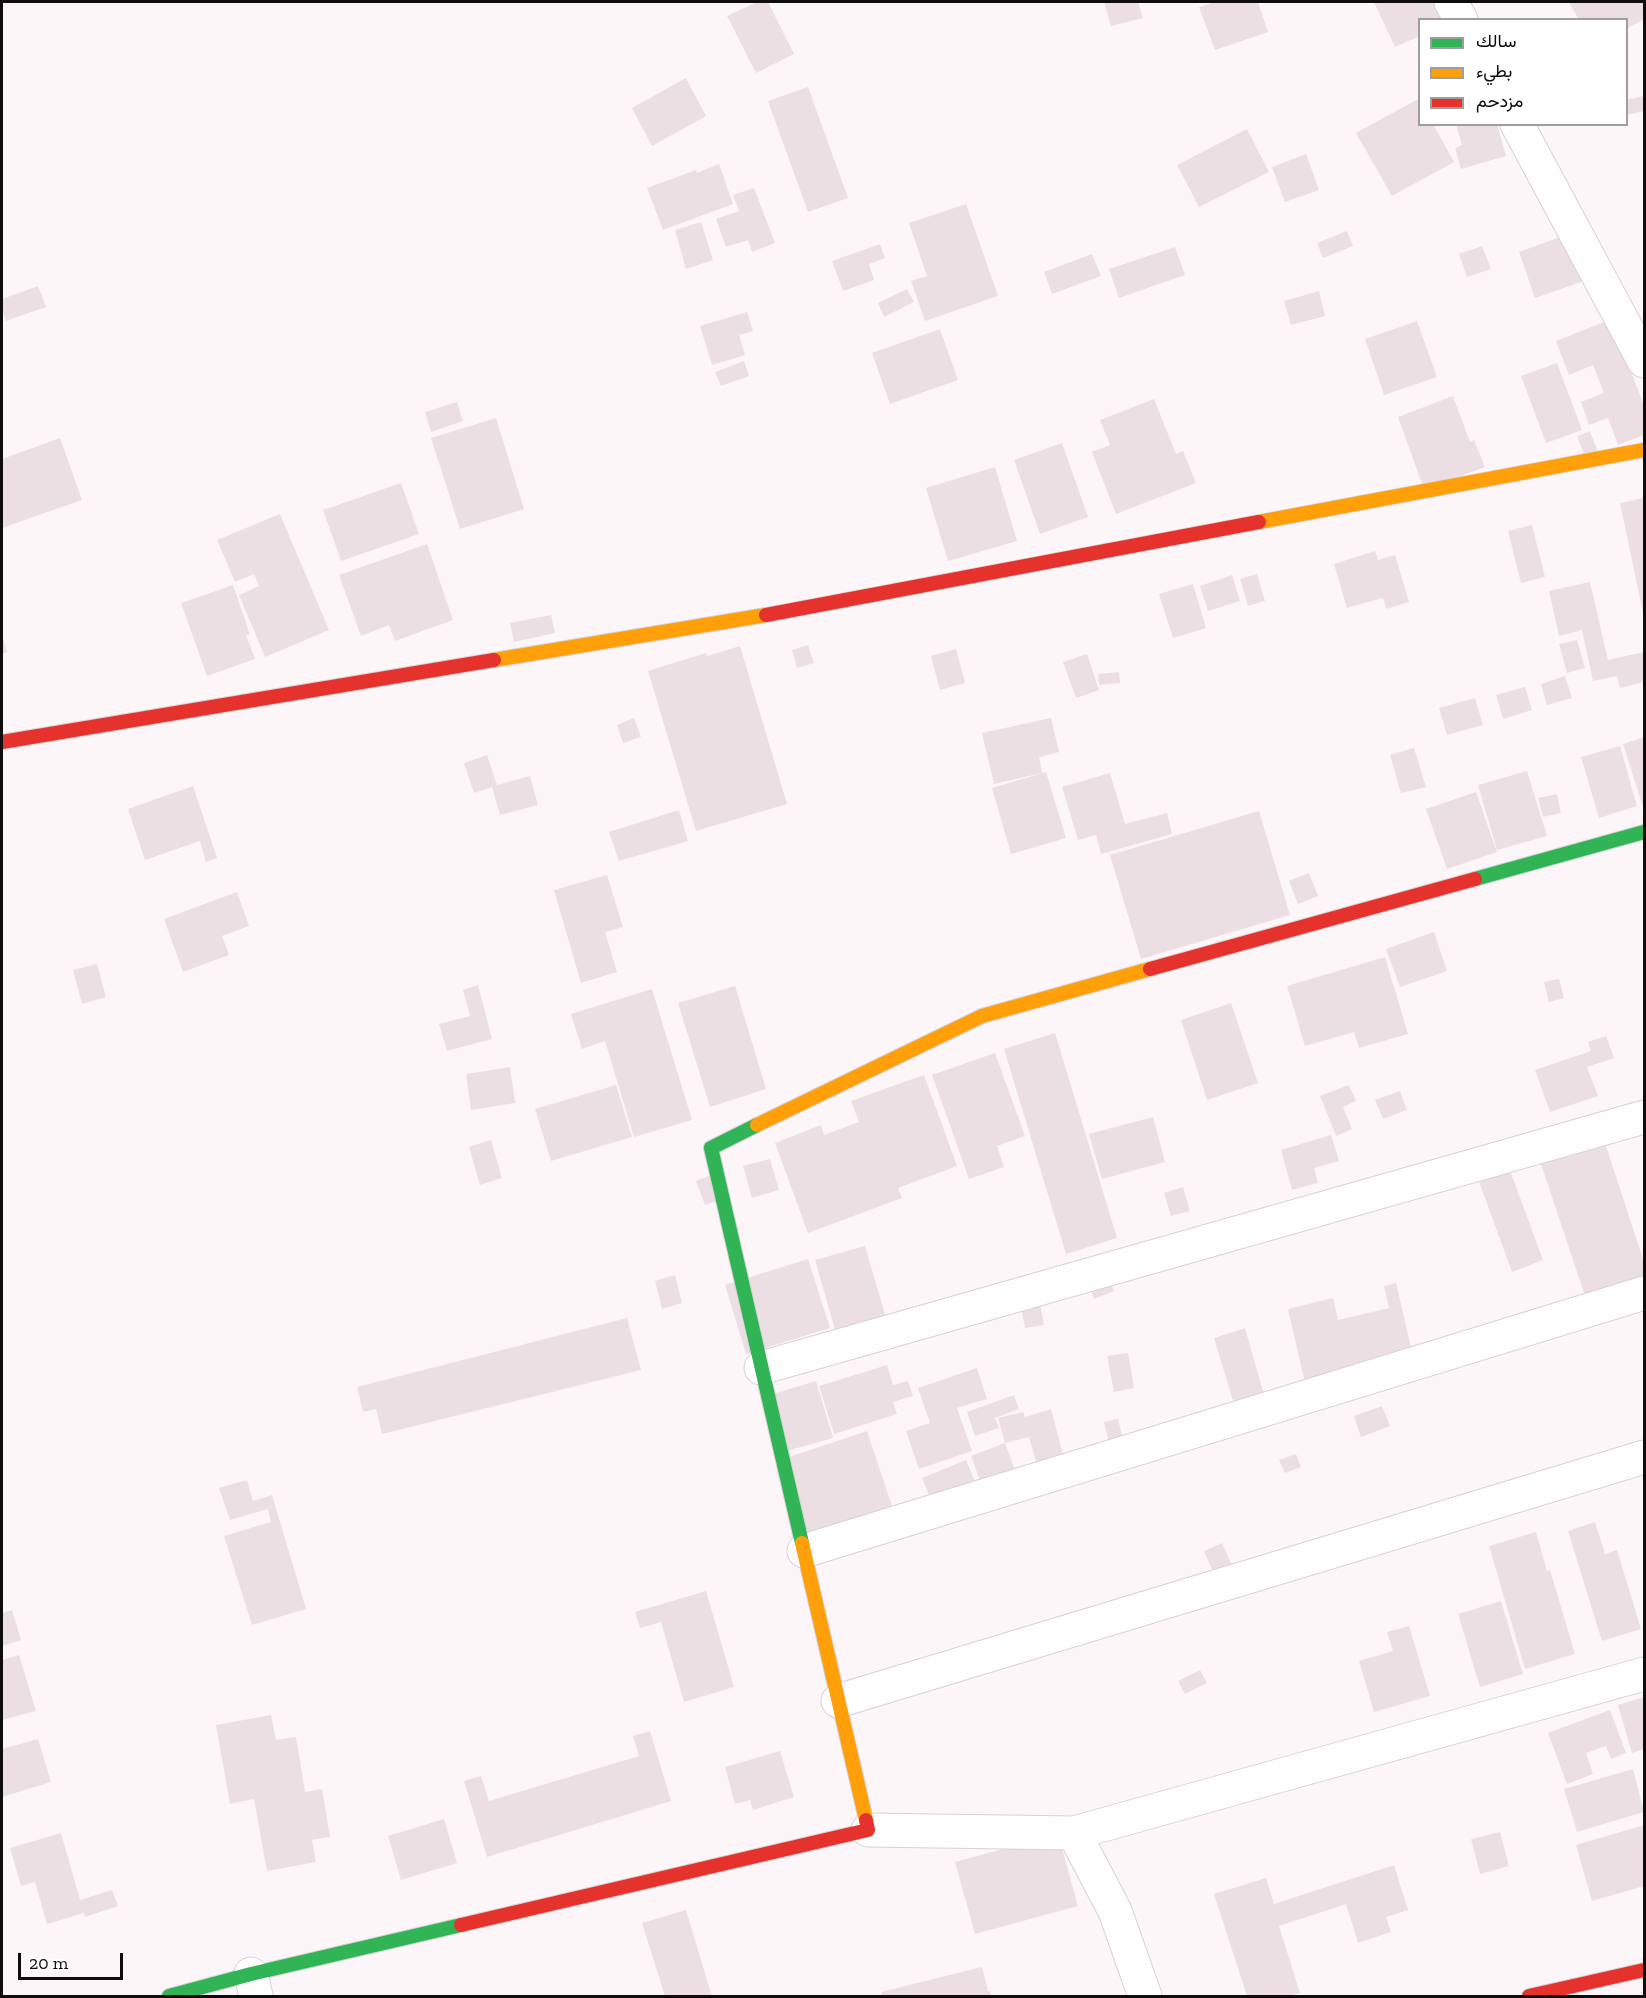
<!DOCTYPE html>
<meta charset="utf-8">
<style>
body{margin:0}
#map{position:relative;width:1646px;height:1998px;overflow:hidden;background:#fcf6f8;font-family:"Zilla Slab",Vazirmatn,serif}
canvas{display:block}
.frame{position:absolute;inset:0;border:3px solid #0f0c0d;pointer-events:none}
.legend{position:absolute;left:1418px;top:18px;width:210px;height:108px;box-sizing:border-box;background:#fff;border:2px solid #9f9e9e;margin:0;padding:8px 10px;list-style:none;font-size:18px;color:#0f0c0d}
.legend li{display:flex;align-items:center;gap:12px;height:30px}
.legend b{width:30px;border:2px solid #9f9e9e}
.scale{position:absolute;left:18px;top:1953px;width:105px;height:27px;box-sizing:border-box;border:3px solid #0f0c0d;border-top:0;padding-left:8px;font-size:18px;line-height:21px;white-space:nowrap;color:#0f0c0d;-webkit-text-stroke:4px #fff;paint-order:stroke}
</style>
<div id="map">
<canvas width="1646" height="1998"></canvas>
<div class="frame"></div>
<ul class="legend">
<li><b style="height:8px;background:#30b455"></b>سالك</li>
<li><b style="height:8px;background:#ff9f0a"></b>بطيء</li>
<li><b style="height:8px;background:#e5322d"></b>مزدحم</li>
</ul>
<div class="scale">20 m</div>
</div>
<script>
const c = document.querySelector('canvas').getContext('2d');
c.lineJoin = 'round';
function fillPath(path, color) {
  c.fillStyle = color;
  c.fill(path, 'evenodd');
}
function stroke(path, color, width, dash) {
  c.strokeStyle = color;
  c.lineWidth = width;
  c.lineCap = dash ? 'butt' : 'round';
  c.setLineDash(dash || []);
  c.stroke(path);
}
fillPath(new Path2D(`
 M757 2H768L794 54 756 73 727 16Z
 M1104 2H1138L1143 18 1111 26Z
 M1215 2H1258L1268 32 1215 50 1199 7Z
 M1374 2H1437L1445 20H1420V36L1395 47Z
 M1569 2H1644V19L1626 29V20H1579Z
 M686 78 706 116 652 146 632 108Z
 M808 87 848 198 808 212 768 101Z
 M1644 96V111L1627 115 1626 100Z
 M1418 99 1420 124H1433L1454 162 1392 196 1356 133Z
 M1456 124H1497L1506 156 1461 169 1455 148 1462 145Z
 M1247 129 1269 172 1199 207 1177 165Z
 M1306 154 1319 190 1285 202 1272 167Z
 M719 164 733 204 663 230 647 188 696 170 697 173Z
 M754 188 775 243 752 252 748 240 726 247 716 219 739 211 733 195Z
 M966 204 998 296 925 321 911 281 927 276 909 223Z
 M701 222 713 260 686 269 675 230Z
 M1347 231 1353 246 1323 258 1317 243Z
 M1571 233 1587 280 1535 298 1519 252Z
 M880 244 885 258 869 264 874 280 843 291 832 261Z
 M1482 246 1491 269 1467 277 1459 254Z
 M1175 247 1185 275 1119 298 1109 269Z
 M1092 254 1101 276 1052 294 1044 272Z
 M38 286 46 307 6 321 2 308V299Z
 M907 289 914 302 884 317 878 303Z
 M1319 291 1325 316 1291 325 1284 301Z
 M747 312 753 331 739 335 745 355 712 365 700 326Z
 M1609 320 1626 358 1644 406V435L1618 445 1608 418 1589 425 1581 402 1604 393 1593 365 1569 375 1556 341Z
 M1417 321 1437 377 1384 395 1365 339Z
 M940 329 958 380 890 404 872 353Z
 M744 361 749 376 721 386 715 372Z
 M1557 363 1582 430 1546 443 1521 376Z
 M1453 396 1470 442 1474 440 1485 467 1424 489 1398 417Z
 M1154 399 1176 454 1183 451 1196 483 1116 514 1092 452 1110 445 1100 420Z
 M457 402 463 421 431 432 425 412Z
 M496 418 524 509 460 529 431 438Z
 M1590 431 1599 455 1586 460 1577 436Z
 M60 438 82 500 2 528V459Z
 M1062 443 1088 517 1040 534 1014 460Z
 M995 467 1017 541 948 561 926 488Z
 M401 483 419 534 341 561 323 510Z
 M1644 498V613H1643L1620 503Z
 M280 514 329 630 265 657 239 595 259 586 254 574 235 582 217 540Z
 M1532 525 1545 577 1521 583 1508 531Z
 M427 544 453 620 395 641 389 625 361 636 339 575Z
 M1375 551 1378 560 1395 555 1409 602 1386 609 1383 598 1347 608 1334 564Z
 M1257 574 1265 601 1248 606 1240 579Z
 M1232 575 1240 601 1208 611 1200 586Z
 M1590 582 1608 660 1644 652V682L1620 688 1617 676 1593 681 1582 630 1559 636 1549 591Z
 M1193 584 1206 628 1173 638 1159 594Z
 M233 585 250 634 246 635 255 659 207 676 181 603Z
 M551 615 555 633 514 642 510 623Z
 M2 635 7 652 2 654Z
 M1577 640 1585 668 1567 673 1559 644Z
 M808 645 814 663 797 668 792 650Z
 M740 646 787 804 696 831 648 671 706 653 707 656Z
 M956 649 965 683 940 690 931 656Z
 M1087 654 1099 690 1076 698 1063 662Z
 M1119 672 1120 683 1099 685 1098 674Z
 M1565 676 1572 698 1547 705 1541 684Z
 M1525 687 1532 710 1503 719 1496 695Z
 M1475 698 1483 725 1447 735 1439 708Z
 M634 718 641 737 623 743 617 725Z
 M1051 718 1059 752 1039 757 1042 773 994 784 982 733Z
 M1644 737V804H1642L1623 744Z
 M1620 746 1637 806 1599 818 1581 757Z
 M1414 748 1426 787 1401 793 1390 755Z
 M487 755 497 785 530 776 538 805 500 815 492 787 474 793 464 763Z
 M1527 771 1547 836 1497 850 1478 785Z
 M1046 772 1066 838 1011 854 992 788Z
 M1110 773 1125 824 1167 813 1172 834 1101 854 1096 835 1078 840 1062 787Z
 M193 786 217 858 206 862 200 841 145 860 128 809Z
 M1476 792 1497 852 1447 869 1426 809Z
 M1557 794 1561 813 1543 817 1538 798Z
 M679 810 688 841 619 861 609 832Z
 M1259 811 1290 915 1141 959 1110 855Z
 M1309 873 1318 896 1298 904 1289 881Z
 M607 875 623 927 605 932 617 972 581 983 554 890Z
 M237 892 249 926 222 936 229 955 183 972 164 919Z
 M1434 932 1447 971 1400 987 1386 949Z
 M1385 957 1408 1034 1359 1048 1354 1032 1305 1046 1287 986Z
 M97 964 106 997 82 1004 73 970Z
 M1559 979 1564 998 1549 1002 1544 982Z
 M478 985 492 1039 447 1051 439 1024 470 1016 463 990Z
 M735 986 766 1089 710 1107 678 1003Z
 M652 989 692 1120 634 1137 605 1041 582 1049 571 1014Z
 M1231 1003 1258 1083 1207 1100 1181 1020Z
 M1055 1033 1117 1238 1066 1254 1004 1049Z
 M1606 1036 1614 1058 1587 1067 1598 1096 1550 1112 1535 1070 1591 1051 1588 1042Z
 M995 1053 1025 1136 997 1146 1004 1167 969 1179 932 1075Z
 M510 1067 515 1103 471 1110 466 1074Z
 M924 1075 957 1166 898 1188 902 1198 808 1233 775 1143 821 1125 824 1135 859 1122 851 1101Z
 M616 1085 632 1137 551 1161 535 1109Z
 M1349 1085 1356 1101 1343 1107 1352 1129 1336 1136 1320 1096Z
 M1400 1091 1407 1110 1383 1119 1375 1100Z
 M1153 1117 1165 1162 1102 1179 1089 1134Z
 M1331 1135 1339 1161 1314 1168 1318 1183 1292 1190 1281 1150Z
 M1603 1137 1644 1262V1287L1588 1305 1539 1158Z
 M491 1140 502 1178 480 1185 469 1147Z
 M770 1159 779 1190 752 1198 743 1166Z
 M1508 1165 1543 1260 1512 1272 1477 1176Z
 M713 1174 723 1199 705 1205 696 1181Z
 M1183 1187 1190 1211 1171 1216 1164 1193Z
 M865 1246 886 1318 836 1333 815 1260Z
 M808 1259 830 1328 746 1354 725 1285Z
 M675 1275 682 1303 662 1309 655 1281Z
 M1108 1275 1114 1291 1094 1299 1088 1282Z
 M1396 1283 1414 1360 1305 1383 1288 1309 1333 1298 1338 1320 1389 1308 1384 1286Z
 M1038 1293 1044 1325 1025 1328 1019 1297Z
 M627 1318 641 1370 382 1434 376 1409 363 1412 357 1387Z
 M1245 1328 1264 1395 1234 1404 1214 1338Z
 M1128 1353 1134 1388 1114 1392 1107 1356Z
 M887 1365 893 1385 908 1381 913 1396 893 1402 897 1414 834 1434 819 1386Z
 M977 1368 987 1399 957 1408 972 1451 919 1469 906 1431 930 1423 918 1388Z
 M816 1381 833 1438 776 1454 760 1398Z
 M1014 1395 1019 1409 995 1418 999 1428 975 1436 967 1412Z
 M1382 1406 1390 1426 1361 1437 1354 1416Z
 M1051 1409 1064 1458 1037 1465 1029 1437 1005 1443 1021 1487 987 1500 971 1456 1005 1443 998 1418 1023 1412 1025 1417Z
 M1118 1419 1124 1444 1110 1447 1104 1422Z
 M867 1431 895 1515 805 1545 777 1461Z
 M1296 1454 1301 1467 1285 1473 1279 1460Z
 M966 1460 981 1496 937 1514 922 1478Z
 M247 1480 253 1501 272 1495 306 1609 252 1625 224 1536 271 1522 268 1509 230 1520 219 1488Z
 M1595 1522 1605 1554 1617 1550 1641 1629 1602 1641 1568 1531Z
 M1536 1532 1547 1571 1550 1570 1575 1654 1525 1669 1489 1546Z
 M1222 1543 1235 1572 1217 1581 1204 1551Z
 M706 1591 734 1687 684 1702 661 1622 640 1628 635 1612Z
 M1501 1601 1523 1674 1480 1687 1458 1614Z
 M12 1610 21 1640 2 1646V1613Z
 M1409 1626 1430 1696 1374 1712 1359 1661 1393 1651 1387 1632Z
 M19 1655 36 1711 2 1720V1660Z
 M1200 1670 1207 1683 1185 1694 1178 1681Z
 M1644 1697V1749L1632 1753 1618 1705Z
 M1610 1710 1626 1753 1611 1759 1606 1746 1586 1753 1593 1774 1567 1784 1548 1733Z
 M271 1715 276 1740 296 1737 305 1792 322 1789 330 1837 312 1840 316 1862 267 1871 254 1799 230 1804 216 1725Z
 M650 1731 671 1801 487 1857 464 1781 481 1776 489 1801 639 1756 633 1736Z
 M38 1739 51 1782 2 1797V1749Z
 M780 1751 794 1797 753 1810 750 1800 735 1804 725 1767Z
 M1633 1769 1644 1812 1577 1832 1564 1789Z
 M444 1819 457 1863 401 1880 388 1836Z
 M1644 1825V1886L1592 1901 1576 1845Z
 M1500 1832 1509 1866 1480 1874 1471 1839Z
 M61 1833 80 1900 112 1890 118 1906 85 1917 84 1913 47 1924 35 1882 21 1886 10 1848Z
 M1058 1834 1078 1906 975 1934 955 1862Z
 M1394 1865 1408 1910 1386 1917 1391 1932 1358 1943 1346 1904 1279 1926 1300 1993 1289 1996H1247L1214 1894 1266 1878 1274 1904Z
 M686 1910 710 1990 712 1996H665L642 1923Z
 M982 1967 988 1991H990L991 1996H882L881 1992Z`), '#ecdfe4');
const street = new Path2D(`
 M1451 2 1461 20
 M1517 124 1644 361
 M761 1368 1644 1117
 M804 1551 1644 1293
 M838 1701 1644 1457
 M868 1830 1074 1833 1644 1674
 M1074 1833 1115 1911 1145 1996
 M251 1974 256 1996`);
const fast = new Path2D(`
 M1475 879 1644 832
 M757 1125 711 1148 802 1543
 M169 1996 251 1974 461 1925`);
const slow = new Path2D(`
 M1259 522 1644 450
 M494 660 766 615
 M757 1125 982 1016 1150 969
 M802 1543 866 1820`);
const jam = new Path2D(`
 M766 615 1259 522
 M2 742 494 660
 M1150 969 1475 879
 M461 1925 868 1830 866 1820
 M1529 1996 1644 1970`);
stroke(street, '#d6d2d3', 35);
stroke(fast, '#d6d2d3', 16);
stroke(slow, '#d6d2d3', 16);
stroke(jam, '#d6d2d3', 16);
stroke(street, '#fffefe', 33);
stroke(fast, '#30b455', 14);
stroke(slow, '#ff9f0a', 14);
stroke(jam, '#e5322d', 14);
</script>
